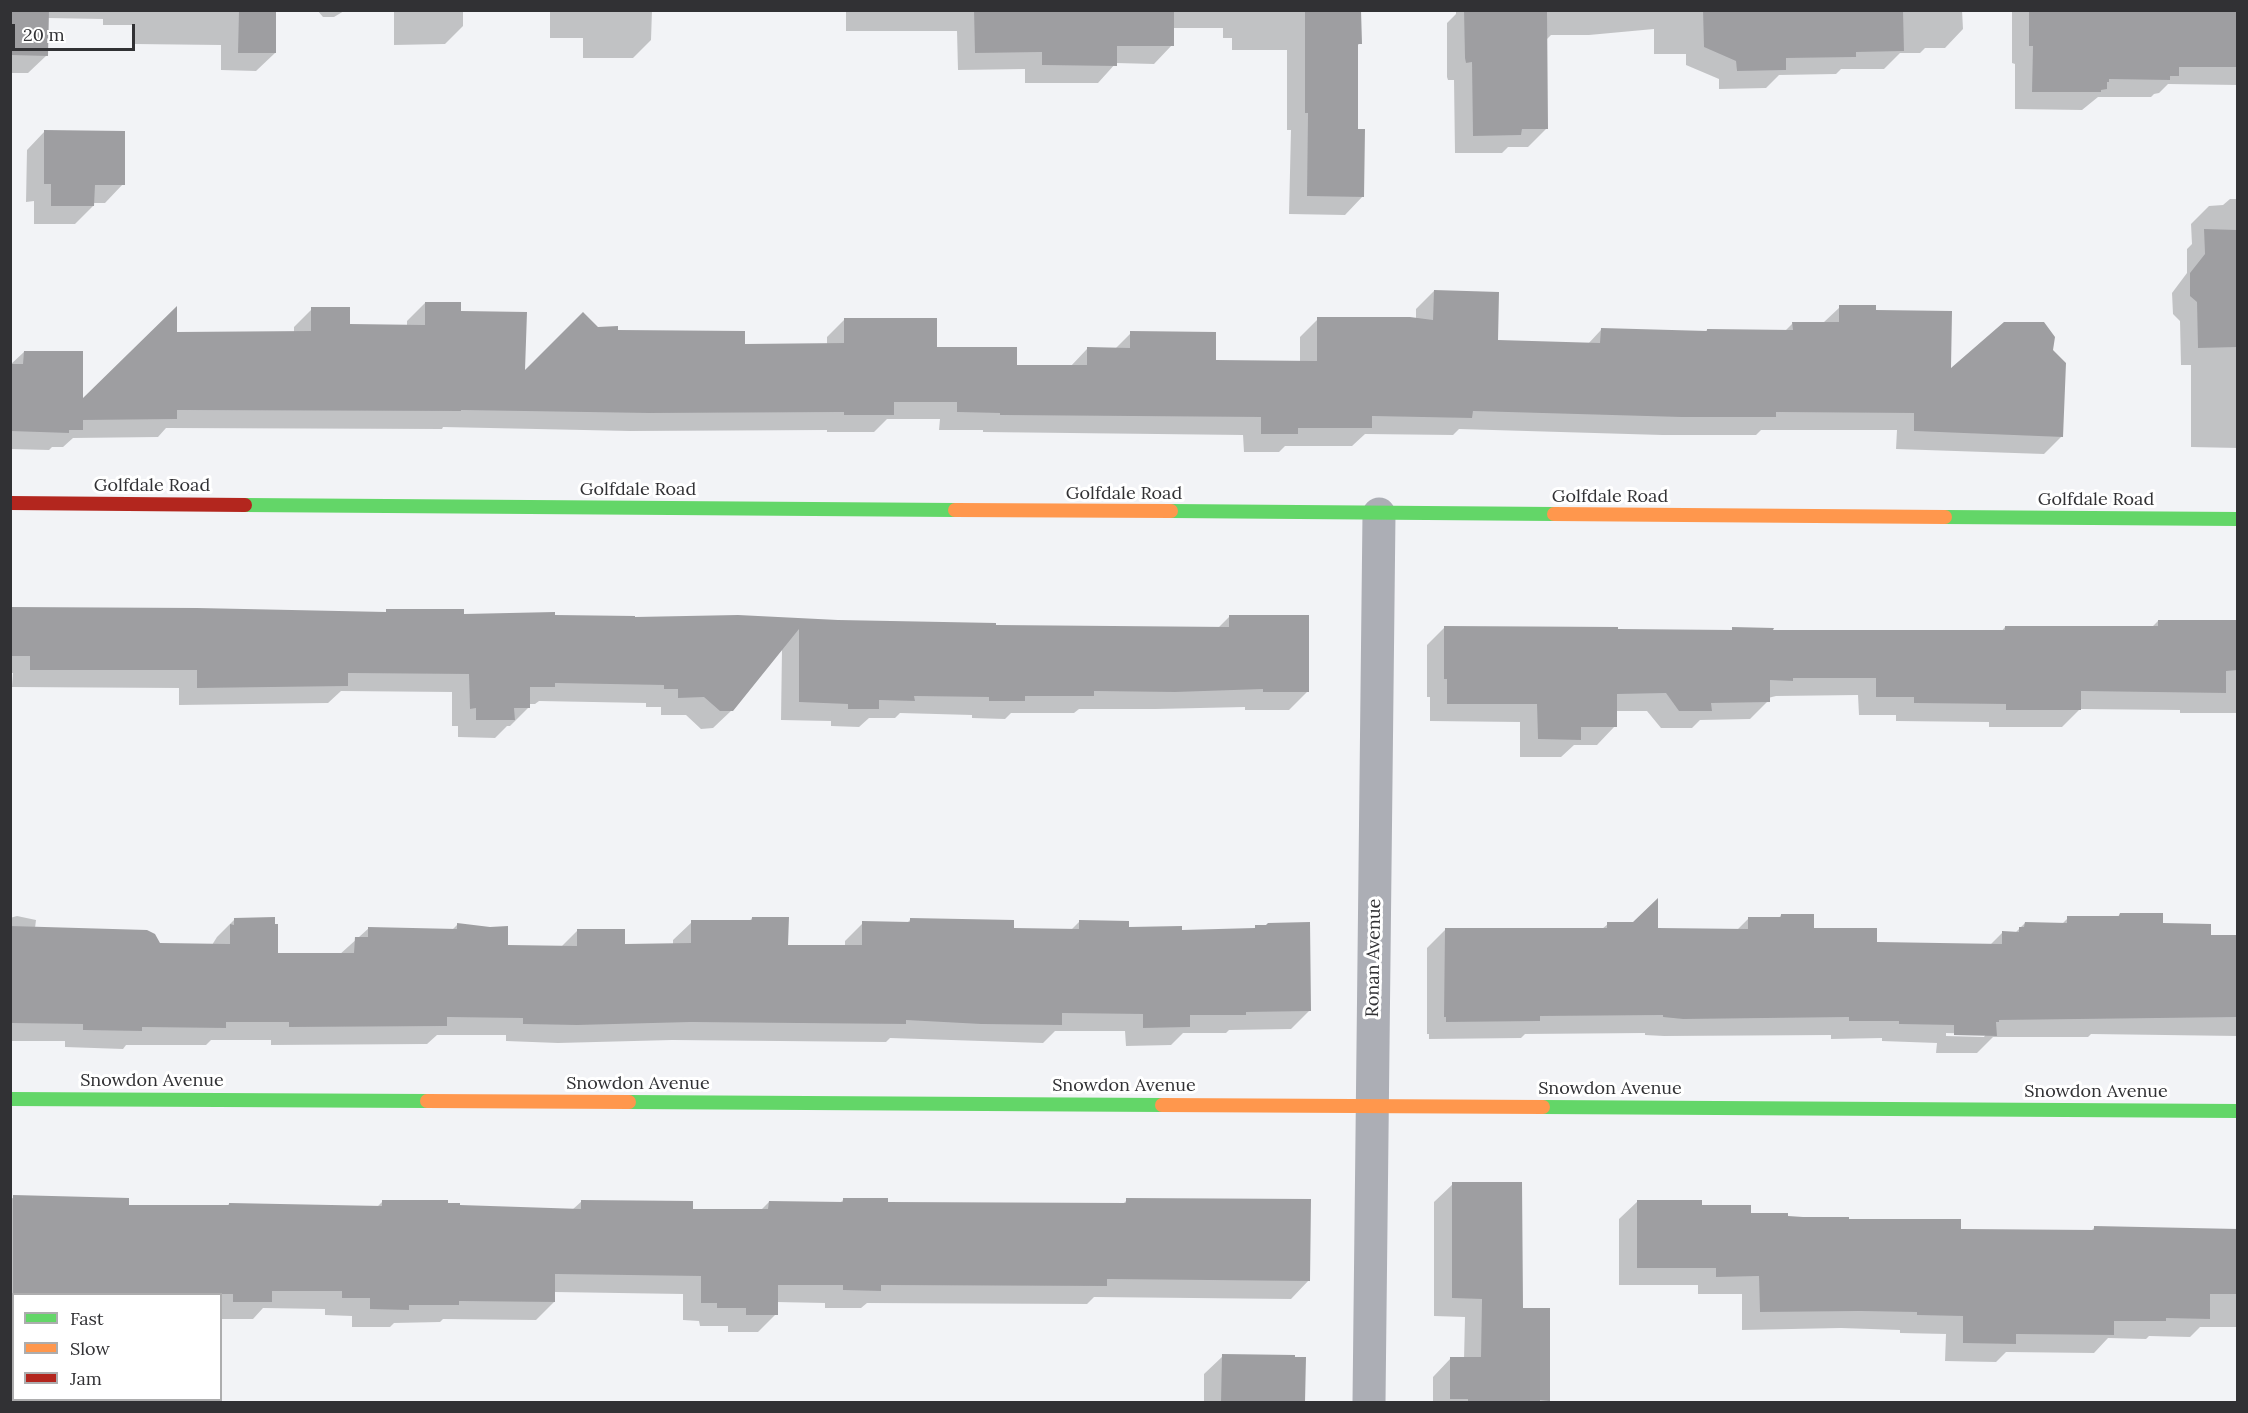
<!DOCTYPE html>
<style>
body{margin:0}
#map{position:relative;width:2248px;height:1413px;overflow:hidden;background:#f2f3f6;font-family:Lora,serif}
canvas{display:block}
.frame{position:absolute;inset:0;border:12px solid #313134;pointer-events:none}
.legend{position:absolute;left:12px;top:1293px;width:210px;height:108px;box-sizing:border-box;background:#fff;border:2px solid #adadae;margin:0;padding:8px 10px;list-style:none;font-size:18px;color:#313134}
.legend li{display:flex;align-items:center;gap:12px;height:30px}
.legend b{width:30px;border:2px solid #adadae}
.scale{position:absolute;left:12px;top:24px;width:123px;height:27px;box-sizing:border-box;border:3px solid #313134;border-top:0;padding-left:8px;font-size:18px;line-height:21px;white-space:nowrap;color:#313134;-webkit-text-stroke:4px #fff;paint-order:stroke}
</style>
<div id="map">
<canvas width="2248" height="1413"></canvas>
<div class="frame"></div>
<ul class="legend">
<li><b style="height:8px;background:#63d668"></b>Fast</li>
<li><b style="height:8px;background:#ff974d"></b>Slow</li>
<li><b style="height:8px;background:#b3261e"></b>Jam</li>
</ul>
<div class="scale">20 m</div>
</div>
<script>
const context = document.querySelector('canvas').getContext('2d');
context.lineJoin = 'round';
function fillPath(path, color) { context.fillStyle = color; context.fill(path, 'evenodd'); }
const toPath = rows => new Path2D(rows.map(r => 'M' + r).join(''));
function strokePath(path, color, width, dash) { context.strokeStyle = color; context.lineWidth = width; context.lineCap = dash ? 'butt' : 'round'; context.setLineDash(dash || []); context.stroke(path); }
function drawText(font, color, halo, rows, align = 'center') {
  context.font = font + ' Lora,serif'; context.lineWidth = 6; context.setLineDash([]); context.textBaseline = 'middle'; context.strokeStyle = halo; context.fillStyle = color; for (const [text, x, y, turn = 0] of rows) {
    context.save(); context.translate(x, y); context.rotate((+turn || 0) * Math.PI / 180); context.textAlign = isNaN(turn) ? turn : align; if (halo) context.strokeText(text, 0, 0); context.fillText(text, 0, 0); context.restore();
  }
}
fillPath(toPath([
 [10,10,275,10,275,53,256,71,221,70,221,45,134,44,134,25,103,25,103,19,48,18,47,55,28,73,10,73],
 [317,10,463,10,463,26,445,44,394,45,394,11,344,11,334,17,323,17],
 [550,10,652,10,651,40,633,58,583,58,583,38,550,38],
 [846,10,1360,10,1360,43,1356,47,1357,130,1363,196,1345,215,1289,214,1291,130,1287,130,1287,50,1232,50,1232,38,1223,38,1223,28,1172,28,1172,45,1154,64,1116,63,1098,83,1025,83,1025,69,958,70,957,31,846,31],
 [1456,10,1962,10,1963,29,1945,48,1925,48,1920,53,1900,53,1884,69,1841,69,1836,74,1779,75,1766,88,1719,89,1719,79,1686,65,1686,54,1654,54,1654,29,1589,35,1551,35,1546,40,1547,128,1528,147,1508,147,1502,153,1455,153,1454,80,1448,80,1447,77,1447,23,1456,14],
 [2012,10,2238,10,2238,85,2168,84,2159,93,2154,94,2151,97,2098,97,2082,110,2015,109,2015,64,2012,63],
 [45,131,123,184,105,203,93,203,93,206,75,224,34,224,34,201,26,202,27,150],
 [2230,199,2238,199,2238,448,2191,447,2191,365,2181,365,2180,321,2173,314,2172,293,2187,273,2187,249,2192,244,2191,224,2209,206,2223,205],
 [1434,291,1496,342,1587,345,1601,330,1705,332,1707,330,1785,331,1793,323,1823,323,1840,307,1875,311,1950,372,2052,351,2062,436,2044,454,1896,449,1897,430,1761,430,1756,435,1662,435,1459,429,1453,435,1365,434,1352,446,1285,446,1279,452,1244,452,1243,435,983,432,983,430,939,430,940,419,887,419,874,432,827,432,827,430,630,431,443,427,442,429,166,428,158,437,73,438,63,447,52,447,49,450,10,449,10,365,24,352,81,402,175,333,294,333,294,327,312,309,349,325,407,326,407,321,425,303,460,313,523,374,597,328,743,346,827,344,827,337,845,319,936,349,1016,366,1070,367,1087,349,1115,349,1131,333,1214,362,1300,363,1300,337,1318,319,1416,319,1416,309],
 [10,609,384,614,387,611,462,615,994,627,1218,628,1230,616,1307,692,1289,710,1245,710,1245,707,1156,709,1079,709,1074,713,1011,713,1005,719,972,718,972,715,900,713,895,718,869,718,859,727,831,726,831,721,781,720,782,649,732,710,713,728,701,729,686,715,661,715,661,707,646,707,646,703,539,701,535,704,528,704,528,708,510,726,507,726,495,738,458,737,458,726,452,726,452,692,341,691,328,703,179,705,179,688,12,687,13,673,10,673],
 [2158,621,2238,622,2238,713,2180,713,2180,710,2080,709,2062,727,1989,727,1989,722,1896,721,1896,715,1859,715,1858,695,1776,696,1768,698,1768,701,1750,719,1700,720,1692,728,1661,728,1647,711,1615,711,1615,726,1597,745,1574,745,1561,757,1520,757,1520,722,1430,721,1430,697,1427,697,1427,645,1445,627,1616,631,1731,631,1733,629,1772,632,2001,632,2005,627,2152,627],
 [2120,914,2209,936,2238,937,2238,1036,2091,1034,2088,1037,1993,1037,1977,1053,1936,1053,1937,1043,1882,1041,1882,1038,1831,1039,1831,1035,1664,1036,1645,1035,1645,1033,1525,1034,1521,1038,1429,1039,1429,1034,1427,1034,1427,948,1445,930,1602,929,1608,924,1656,930,1737,930,1749,918,1779,918,1781,915,1813,930,1876,944,1990,945,2002,933,2015,933,2025,923,2062,924,2068,918,2117,918],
 [1946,1033,1986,1034,1984,1037,1946,1036],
 [17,916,36,920,35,928,159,944,212,945,217,937,235,919,276,954,339,955,369,928,452,930,457,925,507,947,561,947,578,930,623,945,673,945,673,940,692,922,749,922,752,918,787,946,845,947,845,941,863,923,906,924,911,919,1013,929,1071,930,1079,922,1127,928,1181,931,1253,930,1256,927,1309,1011,1291,1029,1229,1030,1226,1033,1183,1033,1171,1045,1126,1046,1125,1031,1055,1031,1043,1043,890,1038,886,1042,672,1040,558,1043,506,1041,506,1035,437,1035,427,1044,271,1045,271,1040,211,1040,206,1045,126,1045,123,1049,65,1047,65,1041,10,1041,10,918],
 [1453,1184,1521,1309,1549,1309,1549,1402,1433,1402,1433,1377,1451,1358,1464,1359,1465,1317,1434,1316,1434,1202],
 [14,1197,128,1206,227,1206,229,1204,377,1207,383,1201,458,1207,572,1210,582,1201,692,1211,761,1210,769,1202,839,1204,843,1200,886,1204,1122,1205,1127,1200,1309,1280,1291,1299,1094,1297,1087,1304,867,1303,861,1308,825,1308,825,1303,776,1302,776,1314,758,1332,728,1332,728,1326,700,1326,699,1321,683,1320,683,1294,554,1292,554,1302,536,1320,443,1319,440,1322,394,1323,390,1327,352,1327,352,1316,325,1315,325,1309,263,1308,253,1319,220,1319,220,1294,14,1294,14,1345,10,1345,10,1200],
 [1638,1201,1700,1207,1750,1215,1848,1221,1959,1231,2091,1231,2094,1228,2238,1231,2238,1327,2200,1327,2190,1337,2149,1336,2146,1339,2108,1338,2094,1353,2006,1352,1996,1362,1945,1361,1946,1334,1900,1333,1900,1330,1841,1328,1742,1330,1742,1294,1698,1294,1698,1285,1619,1285,1619,1219],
 [1223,1356,1304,1359,1304,1402,1204,1402,1204,1374]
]), '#0003');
fillPath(toPath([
 [10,10,49,10,48,56,10,55],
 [239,10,276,10,276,53,238,53],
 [974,10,1174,10,1174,46,1117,46,1117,66,1042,65,1042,52,975,53],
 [1305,10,1361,10,1362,44,1358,44,1358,129,1365,129,1364,197,1307,196,1308,113,1305,113],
 [1464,10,1547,10,1548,129,1522,129,1521,135,1473,136,1472,62,1466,63,1465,58],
 [1703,10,1903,10,1904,51,1856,52,1856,57,1786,58,1786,70,1737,71,1736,61,1704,47],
 [2029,10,2238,10,2238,67,2179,67,2179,76,2170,76,2170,80,2109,79,2109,82,2107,82,2107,89,2101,90,2101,92,2032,92,2033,46,2029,46],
 [44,130,125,131,125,185,95,185,94,206,51,206,51,184,44,184],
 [2204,229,2238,230,2238,347,2198,348,2197,302,2190,296,2190,273,2205,254],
 [1434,290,1499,292,1498,340,1600,343,1601,328,1707,331,1707,329,1793,330,1792,322,1839,322,1839,305,1876,305,1876,310,1952,311,1951,368,2004,322,2044,322,2055,337,2053,350,2066,363,2063,437,1914,431,1914,413,1776,412,1776,417,1681,417,1473,411,1472,418,1372,416,1372,428,1298,428,1298,434,1261,434,1261,417,1000,415,1000,413,957,412,957,402,894,402,894,415,844,415,844,412,649,413,461,410,461,411,177,410,177,419,83,420,83,430,69,430,69,433,10,431,10,364,23,364,24,351,83,351,83,398,177,306,177,332,311,331,311,307,350,307,350,324,425,325,425,302,461,302,461,311,527,312,525,370,583,312,598,327,618,326,618,330,745,331,745,344,844,343,844,318,937,318,937,347,1017,347,1017,365,1087,365,1087,347,1130,348,1130,331,1216,332,1216,360,1317,361,1317,317,1410,317,1433,320],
 [10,607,197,608,386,612,386,609,464,609,464,614,555,612,555,615,635,616,635,617,738,615,838,620,996,623,996,625,1229,627,1229,615,1309,615,1309,692,1263,692,1263,689,1175,692,1094,691,1094,696,1025,696,1025,701,989,701,989,697,914,696,915,701,879,700,879,709,848,709,848,704,799,702,799,629,733,711,720,711,704,697,678,698,678,689,664,689,664,685,555,683,555,687,530,687,530,708,514,708,515,720,476,720,476,708,470,709,469,674,348,673,348,686,197,688,197,670,30,670,30,656,10,656],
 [2158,620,2238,620,2238,670,2226,671,2226,693,2081,691,2081,710,2006,710,2006,704,1914,703,1914,697,1876,697,1876,678,1793,678,1793,681,1770,680,1770,702,1711,703,1712,711,1679,711,1666,693,1617,694,1617,727,1581,727,1581,740,1538,739,1537,704,1447,704,1447,679,1444,679,1444,626,1618,627,1618,629,1732,630,1732,627,1774,628,1773,630,2005,630,2005,626,2158,626],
 [1658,898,1658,928,1748,929,1748,917,1781,917,1781,914,1814,914,1814,928,1877,928,1877,942,2002,944,2002,931,2019,932,2019,927,2024,927,2025,922,2067,923,2067,916,2119,916,2120,913,2163,913,2163,923,2211,924,2211,935,2238,935,2238,1017,1999,1020,1999,1022,1996,1022,1997,1036,1954,1035,1954,1025,1899,1024,1899,1021,1849,1021,1849,1017,1683,1019,1663,1017,1663,1015,1540,1016,1540,1021,1446,1022,1446,1017,1444,1017,1445,928,1607,928,1607,922,1633,922],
 [275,917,275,924,278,924,278,953,354,953,355,937,368,937,368,927,457,929,457,923,490,927,508,926,508,945,577,946,577,929,625,929,625,944,691,943,691,920,752,920,752,917,789,917,788,945,862,945,862,921,910,922,910,918,1014,920,1014,928,1079,929,1079,920,1129,921,1129,927,1182,926,1182,930,1255,928,1255,925,1266,925,1268,923,1310,922,1311,1011,1246,1012,1246,1015,1190,1015,1190,1027,1143,1028,1143,1014,1062,1013,1062,1025,981,1024,906,1020,906,1024,691,1022,577,1025,523,1024,523,1018,447,1017,447,1026,289,1027,289,1022,226,1022,226,1028,142,1027,142,1031,83,1030,83,1024,10,1023,10,926,147,930,155,934,160,943,230,944,230,924,234,925,234,918],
 [1452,1182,1522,1182,1523,1308,1550,1308,1550,1401,1540,1400,1540,1402,1468,1402,1468,1399,1450,1399,1450,1357,1481,1357,1482,1299,1452,1298],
 [13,1195,129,1198,129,1205,229,1205,229,1203,382,1206,382,1200,448,1200,448,1203,460,1203,460,1205,581,1209,581,1200,693,1201,693,1209,768,1209,769,1201,843,1202,843,1198,888,1198,888,1202,1126,1203,1126,1198,1311,1199,1310,1281,1107,1279,1107,1286,881,1285,881,1291,843,1290,843,1285,778,1285,778,1315,746,1315,746,1308,717,1308,717,1303,701,1303,701,1276,555,1274,555,1302,459,1301,459,1305,409,1305,409,1310,370,1309,370,1298,342,1298,342,1291,272,1291,272,1302,233,1302,233,1294,13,1294],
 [1637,1200,1702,1200,1702,1205,1751,1205,1751,1213,1788,1213,1788,1216,1803,1217,1849,1217,1849,1219,1961,1219,1961,1229,2094,1230,2094,1226,2238,1229,2238,1294,2210,1294,2210,1319,2166,1318,2166,1321,2114,1321,2114,1335,2016,1334,2016,1344,1963,1343,1963,1316,1917,1315,1917,1312,1860,1311,1760,1312,1759,1276,1716,1277,1716,1268,1637,1268],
 [1222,1354,1295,1355,1295,1357,1306,1357,1305,1402,1221,1402]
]), '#9e9ea1');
strokePath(toPath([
 [1369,1402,1379,514]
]), '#acaeb5', 33);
strokePath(toPath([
 [245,505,955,510],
 [1171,511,1554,514],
 [1945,517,2238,519],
 [10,1099,427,1101],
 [629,1102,1162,1105],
 [1543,1107,2238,1111]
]), '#63d668', 14);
strokePath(toPath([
 [955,510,1171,511],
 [1554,514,1945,517],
 [427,1101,629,1102],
 [1162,1105,1543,1107]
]), '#ff974d', 14);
strokePath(toPath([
 [10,503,245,505]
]), '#b3261e', 14);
drawText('18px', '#313134', '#fff', [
 ["Golfdale Road",152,486],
 ["Golfdale Road",638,490],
 ["Golfdale Road",1124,494],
 ["Golfdale Road",1610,497],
 ["Golfdale Road",2096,500],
 ["Ronan Avenue",1374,958,-89],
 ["Snowdon Avenue",152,1081],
 ["Snowdon Avenue",638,1084],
 ["Snowdon Avenue",1124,1086],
 ["Snowdon Avenue",1610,1089],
 ["Snowdon Avenue",2096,1092]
]);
</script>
